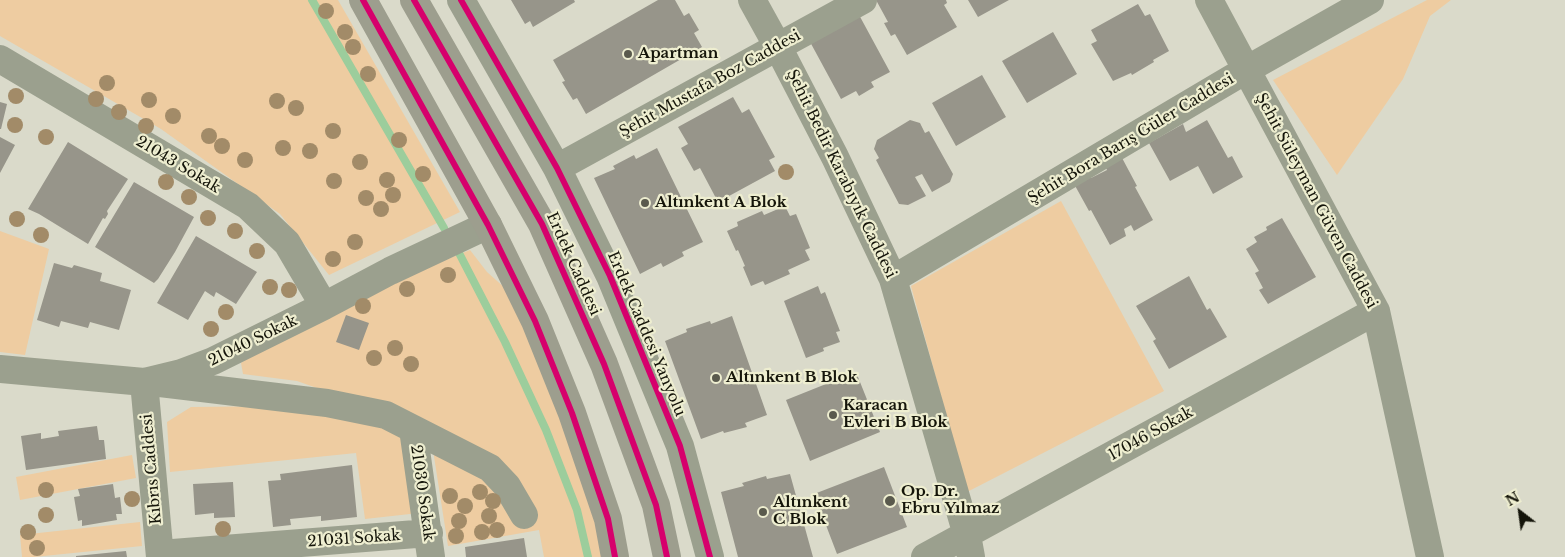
<!DOCTYPE html>
<meta charset="utf-8">
<style>
body{margin:0}
#map{position:relative;width:1565px;height:557px;overflow:hidden;background:#dadaca;font-family:"Libre Baskerville",serif}
canvas{display:block}
.north{position:absolute;left:1495px;top:487px;width:50px;height:50px;-webkit-text-stroke:4px #eeeed0;paint-order:stroke;rotate:330deg;font-size:14px;font-weight:700;line-height:20px;text-align:center;color:#15150a}
.north::after{content:'';display:block;margin:auto;width:18px;height:22px;background:#15150a;clip-path:polygon(50% 0,100% 100%,50% 72%,0 100%)}
</style>
<div id="map">
<canvas width="1565" height="557"></canvas>
<div class="north">N</div>
</div>
<script>
const context = document.querySelector('canvas').getContext('2d');
context.lineJoin = 'round';
function fillPath(path, color) { context.fillStyle = color; context.fill(path, 'evenodd'); }
const toPath = rows => new Path2D(rows.map(r => 'M' + r).join(''));
function strokePath(path, color, width, dash) { context.strokeStyle = color; context.lineWidth = width; context.lineCap = dash ? 'butt' : 'round'; context.setLineDash(dash || []); context.stroke(path); }
function drawText(font, color, halo, rows, align = 'center') {
  context.font = font + ' "Libre Baskerville",serif'; context.lineWidth = 4.5; context.setLineDash([]); context.textBaseline = 'middle'; context.strokeStyle = halo; context.fillStyle = color; for (const [text, x, y, turn = 0] of rows) {
    context.save(); context.translate(x, y); context.rotate((+turn || 0) * Math.PI / 180); context.textAlign = isNaN(turn) ? turn : align; if (halo) context.strokeText(text, 0, 0); context.fillText(text, 0, 0); context.restore();
  }
}
fillPath(toPath([
 [0,0,338,0,460,212,329,275,280,214,161,129,0,36],
 [1427,0,1451,0,1430,16,1403,79,1337,175,1273,80],
 [1061,201,1164,391,967,492,911,286],
 [0,231,49,249,25,355,0,352],
 [470,250,487,272,505,288,515,301,579,465,605,557,544,557,539,530,448,546,433,450,331,393,297,381,243,374,241,363,250,356,358,295],
 [285,406,399,430,419,513,365,519,356,453,170,472,167,422,191,407],
 [132,455,136,478,20,500,16,477],
 [140,522,142,546,34,557,22,557,20,535]
]), '#eecca1');
strokePath(toPath([
 [312,0,444,228],
 [459,253,505,342,546,430,577,510,588,557]
]), '#9ccd9c', 8);
fillPath(toPath([
 [511,0,574,0,575,2,533,27,530,21,525,24],
 [658,0,675,0,684,16,689,13,699,30,694,33,702,47,586,114,577,98,573,100,562,82,565,81,553,60],
 [876,0,946,0,947,3,944,5,957,27,907,55,895,34,891,36,884,23,888,22],
 [968,0,1009,0,978,17],
 [1138,4,1145,16,1150,14,1169,51,1153,60,1154,62,1132,75,1131,73,1113,81,1091,44,1097,41,1091,30],
 [858,13,890,72,871,82,874,87,859,96,856,91,841,99,809,40],
 [1053,32,1077,74,1027,103,1002,61],
 [982,75,1006,117,956,146,932,103],
 [733,97,742,113,749,109,775,157,769,160,775,171,718,202,700,168,694,171,681,148,688,144,678,127],
 [0,102,7,104,1,129,0,129],
 [910,120,920,123,925,133,929,131,953,174,950,182,932,192,922,174,915,177,926,196,908,205,899,204,876,160,879,158,874,149,877,140],
 [1207,120,1228,158,1232,156,1243,177,1213,194,1198,166,1170,181,1149,143,1183,124,1186,132],
 [0,137,15,145,0,173],
 [68,142,128,179,107,211,108,214,105,219,103,218,88,244,39,214,28,209],
 [657,148,703,242,682,252,684,256,663,267,661,263,640,274,594,178,615,169,613,166,634,155,636,159],
 [1121,156,1137,186,1135,187,1153,220,1134,231,1131,225,1124,229,1126,236,1110,245,1091,210,1089,211,1073,182,1088,173,1091,178,1107,170,1104,164],
 [134,182,194,217,175,252,158,279,154,283,95,247],
 [785,206,790,216,796,214,810,248,805,250,810,260,788,270,790,274,765,285,763,281,751,286,743,267,745,266,738,250,736,251,727,231,738,226,737,222,762,211,764,215],
 [1282,218,1316,277,1268,304,1259,290,1263,288,1255,273,1259,271,1246,249,1257,242,1254,237,1267,230,1266,227],
 [196,236,257,272,236,304,216,292,214,297,205,291,188,320,157,303],
 [54,263,72,268,74,265,102,273,100,281,131,290,119,330,90,322,88,328,61,321,59,327,37,320],
 [1189,276,1207,310,1210,308,1227,337,1169,369,1153,341,1156,339,1136,306],
 [818,286,821,294,825,292,840,331,836,332,840,342,823,348,824,351,806,358,784,301],
 [346,315,369,323,359,350,336,342],
 [732,316,767,415,745,423,747,427,724,433,723,431,701,439,665,341,687,332,686,329,710,321,711,324],
 [856,372,880,432,810,461,786,400],
 [97,426,99,440,104,440,106,459,26,470,21,436,41,433,41,439,59,436,58,431],
 [352,465,357,517,321,521,321,516,290,519,291,525,273,527,268,481,281,480,280,474],
 [884,467,907,527,837,554,814,494],
 [790,474,813,557,738,557,721,492,744,486,742,483,766,476,767,479],
 [233,482,235,517,214,518,214,513,195,515,193,484],
 [113,484,115,498,120,497,122,514,116,514,117,520,82,526,82,520,78,521,74,497,80,496,78,489],
 [524,538,527,557,466,557,465,547],
 [126,551,127,557,76,557,76,556]
]), '#97958a');
strokePath(toPath([
 [461,0,557,168,610,276,680,446,710,557],
 [752,0,778,47,835,157,893,279,967,535,971,557],
 [1209,0,1376,311,1430,557],
 [0,59,248,206,287,243,324,306],
 [557,168,863,0],
 [893,279,1246,70,1370,0],
 [0,369,144,382,181,373,213,361,324,306,390,271,488,225],
 [144,382,160,557],
 [160,383,327,403,386,415,490,468,507,486,524,515],
 [413,429,431,557],
 [160,554,429,533],
 [925,557,1376,311]
]), '#9ba08e', 28);
strokePath(toPath([
 [363,0,488,225,535,321,572,413,608,519,615,557],
 [414,0,542,224,604,364,656,505,667,557]
]), '#9d9e8e', 28);
strokePath(toPath([
 [363,0,488,225,535,321,572,413,608,519,615,557],
 [414,0,542,224,604,364,656,505,667,557],
 [461,0,557,168,610,276,680,446,710,557]
]), '#d6006c', 6);
context.fillStyle = '#a28b68';
for (const [x, y] of [
 [326,11],
 [345,32],
 [353,47],
 [368,74],
 [107,83],
 [16,96],
 [96,99],
 [149,100],
 [277,101],
 [296,108],
 [119,112],
 [173,116],
 [15,125],
 [146,126],
 [333,131],
 [209,136],
 [46,137],
 [399,140],
 [222,146],
 [283,148],
 [310,151],
 [245,160],
 [360,162],
 [786,172],
 [423,174],
 [387,180],
 [334,181],
 [166,182],
 [393,195],
 [189,197],
 [366,198],
 [381,209],
 [208,218],
 [17,219],
 [235,231],
 [41,235],
 [355,242],
 [257,251],
 [333,259],
 [448,275],
 [270,287],
 [407,289],
 [289,290],
 [363,306],
 [226,312],
 [211,329],
 [395,348],
 [374,358],
 [411,364],
 [46,490],
 [480,492],
 [450,496],
 [132,499],
 [493,501],
 [465,506],
 [46,515],
 [489,516],
 [459,521],
 [223,529],
 [497,530],
 [28,532],
 [482,532],
 [456,536],
 [37,548]
]) { context.beginPath(); context.arc(x, y, 8, 0, 2 * Math.PI); context.fill(); }
for (const [x, y, r, color] of [
 [628,54,5,"#5a5a4d"],
 [645,203,5,"#5a5a4d"],
 [716,378,5,"#5a5a4d"],
 [833,415,5,"#5a5a4d"],
 [890,501,6,"#5a5a4d"],
 [763,512,5,"#5a5a4d"]
]) { const dot = new Path2D(); dot.arc(x, y, r, 0, 2 * Math.PI); context.fillStyle = color; context.fill(dot); strokePath(dot, '#eeeed0', 2); }
drawText('bold 15px', '#15150a', '#eeeed0', [
 ["Apartman",638,54],
 ["Altınkent A Blok",655,203],
 ["Altınkent B Blok",726,378],
 ["Karacan",843,406],
 ["Evleri B Blok",843,423],
 ["Op. Dr.",901,492],
 ["Ebru Yılmaz",901,509],
 ["Altınkent",773,503],
 ["C Blok",773,520]
], 'left');
drawText('15px', '#15150a', '#eeeed0', [
 ["Şehit Mustafa Boz Caddesi",710,84,-29],
 ["Şehit Bora Barış Güler Caddesi",1131,139,-31],
 ["21043 Sokak",178,165,31],
 ["Şehit Bedir Karabıyık Caddesi",841,174,64],
 ["Şehit Süleyman Güven Caddesi",1316,201,62],
 ["Erdek Caddesi",573,264,66],
 ["Erdek Caddesi Yanyolu",646,334,67],
 ["21040 Sokak",253,341,-26],
 ["17046 Sokak",1151,434,-29],
 ["Kıbrıs Caddesi",152,469,-95],
 ["21030 Sokak",422,493,82],
 ["21031 Sokak",354,539,-4]
]);
</script>
